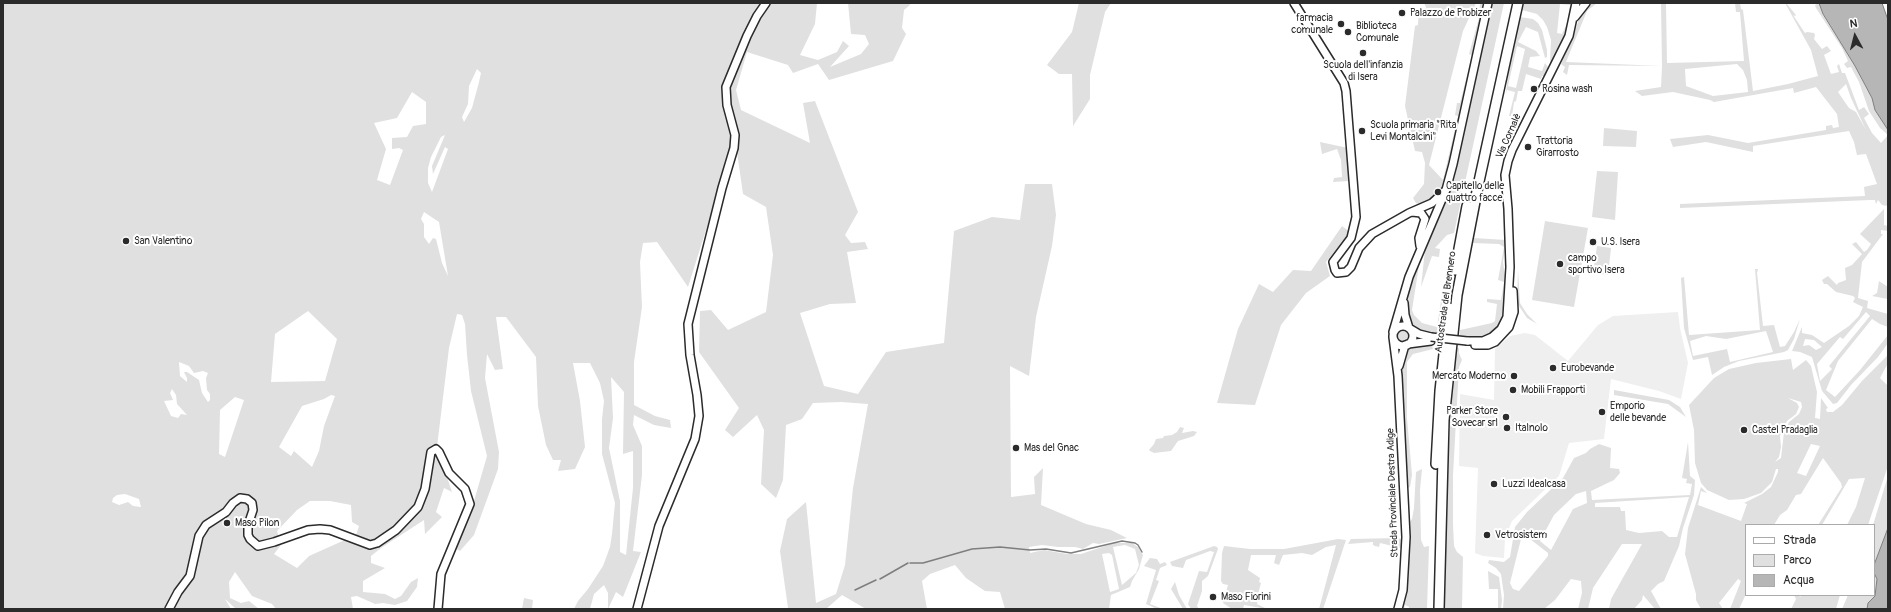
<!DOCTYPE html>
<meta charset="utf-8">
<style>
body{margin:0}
#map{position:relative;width:1891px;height:612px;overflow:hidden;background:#fff;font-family:Pangolin,sans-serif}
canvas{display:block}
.frame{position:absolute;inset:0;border:4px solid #2b2b2b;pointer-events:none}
.legend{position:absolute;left:1745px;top:524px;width:130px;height:72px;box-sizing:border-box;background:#fff;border:1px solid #aaa;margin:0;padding:5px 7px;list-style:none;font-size:12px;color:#2b2b2b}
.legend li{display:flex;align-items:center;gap:8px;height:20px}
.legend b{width:20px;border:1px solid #aaa}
.north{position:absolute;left:1835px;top:16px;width:40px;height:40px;-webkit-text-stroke:3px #fff;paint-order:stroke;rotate:353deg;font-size:11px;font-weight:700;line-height:16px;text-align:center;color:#2b2b2b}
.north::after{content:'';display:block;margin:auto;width:14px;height:18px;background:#2b2b2b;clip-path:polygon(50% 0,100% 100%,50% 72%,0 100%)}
</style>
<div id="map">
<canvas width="1891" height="612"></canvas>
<div class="frame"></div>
<ul class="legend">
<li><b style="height:5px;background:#fff"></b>Strada</li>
<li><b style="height:11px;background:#e0e0e0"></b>Parco</li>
<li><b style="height:11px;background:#b6b6b6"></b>Acqua</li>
</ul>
<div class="north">N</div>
</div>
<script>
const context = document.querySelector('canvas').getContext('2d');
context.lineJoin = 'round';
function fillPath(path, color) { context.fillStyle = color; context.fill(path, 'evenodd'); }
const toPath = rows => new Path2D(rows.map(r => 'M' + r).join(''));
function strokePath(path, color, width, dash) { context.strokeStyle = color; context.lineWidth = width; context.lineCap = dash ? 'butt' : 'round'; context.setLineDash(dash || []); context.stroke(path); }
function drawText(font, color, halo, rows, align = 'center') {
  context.font = font + ' Pangolin,sans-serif'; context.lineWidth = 4; context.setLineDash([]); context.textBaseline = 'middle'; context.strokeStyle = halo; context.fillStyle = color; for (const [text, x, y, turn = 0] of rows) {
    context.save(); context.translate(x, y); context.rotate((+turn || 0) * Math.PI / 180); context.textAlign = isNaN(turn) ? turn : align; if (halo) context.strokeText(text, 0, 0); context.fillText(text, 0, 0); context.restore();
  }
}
fillPath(toPath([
 [1678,312,1680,328,1688,363,1681,399,1659,391,1611,379,1604,439,1569,443,1559,476,1512,521,1505,538,1504,558,1483,556,1475,553,1478,468,1459,466,1460,394,1494,400,1495,349,1510,336,1525,333,1535,335,1568,361,1598,325,1613,316]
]), '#efefef');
fillPath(toPath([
 [3,3,817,3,815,24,800,55,818,60,837,52,843,41,849,46,830,67,861,54,869,44,865,35,851,34,848,3,909,3,910,5,904,10,902,28,906,34,893,61,829,80,818,64,793,73,788,65,747,52,736,90,741,110,810,143,803,103,815,101,858,212,845,235,851,243,865,242,868,249,847,252,856,303,830,304,800,313,824,386,858,394,886,352,944,343,954,231,992,217,1020,220,1025,184,1052,184,1056,215,1052,246,1036,317,1029,376,1010,366,1011,497,1035,494,1034,477,1043,468,1041,505,1086,524,1111,530,1127,538,1099,544,1093,543,1083,549,1075,547,1058,547,1042,545,1029,547,1030,553,1044,550,1067,554,1081,554,1114,543,1132,543,1138,547,1143,555,1139,569,1132,581,1130,587,1111,595,1109,609,1005,609,1000,592,985,591,979,587,966,578,955,565,930,574,922,581,927,609,866,609,842,595,826,609,788,608,780,551,787,519,806,502,816,603,836,594,845,565,853,488,868,404,841,402,813,403,802,419,786,425,783,480,776,498,761,484,764,430,757,415,733,437,725,430,739,408,699,352,700,311,711,310,728,330,766,312,773,255,766,207,743,194,735,138,688,287,657,242,643,243,640,262,642,307,634,362,634,405,655,416,670,420,671,428,654,425,634,415,633,425,642,446,642,475,633,551,641,552,623,597,616,592,608,609,608,593,604,585,594,594,590,609,574,609,578,601,588,589,603,566,610,547,612,534,615,503,602,454,602,419,604,401,600,383,590,363,573,363,580,401,585,447,575,469,558,471,561,460,553,460,546,445,538,406,536,357,506,317,496,317,503,369,495,370,487,354,485,378,499,452,498,469,474,535,460,551,455,548,474,501,487,456,471,391,467,355,465,324,462,315,457,314,449,348,437,447,452,492,444,488,436,512,442,517,425,534,424,520,381,548,371,556,371,563,385,568,363,581,363,592,385,594,395,599,401,596,411,582,418,578,417,587,407,601,395,605,383,603,375,604,357,596,351,597,353,609,276,609,272,604,252,596,235,572,229,582,230,598,241,603,249,601,259,609,236,609,225,599,231,609,3,609],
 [477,69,481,73,479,82,472,108,464,122,462,117,468,104,469,86],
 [412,92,426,102,426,124,413,126,407,137,392,138,392,149,399,148,403,150,390,185,377,180,386,149,374,123,397,118],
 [445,135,432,166,433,174,445,147,448,149,432,192,428,183,428,168,431,157,441,137],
 [424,212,439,222,448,276,442,263,436,239,433,238,429,244,424,237,424,224,421,219],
 [308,311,337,339,325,381,271,382,275,334],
 [179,362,189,366,194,373,203,371,208,373,206,378,207,390,210,394,210,400,208,402,202,393,199,380,187,372,184,372,187,378,187,382,180,376],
 [611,377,624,392,623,454,633,451,633,488,626,555,620,552,620,501,609,448,613,418],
 [172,389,176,395,177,404,187,415,181,414,178,418,171,416,164,401,173,400,170,393],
 [331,395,335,396,324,426,319,451,312,467,294,451,291,456,279,447,302,406,324,399],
 [235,397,244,400,225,457,219,454,220,410],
 [125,494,139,499,141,507,133,506,128,502,119,505,112,502,113,498,117,495],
 [310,501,330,501,351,505,352,522,359,526,356,535,309,556,297,568,274,554,281,545,277,531,297,510],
 [1125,545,1135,549,1139,565,1136,573,1122,585,1113,547],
 [1109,553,1112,555,1119,589,1110,592,1102,554],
 [1079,3,1111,3,1105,12,1090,75,1090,99,1073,126,1072,74,1059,74,1047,65,1072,32],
 [1424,3,1476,3,1463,31,1429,165,1443,180,1458,116,1455,115,1457,103,1460,103,1472,55,1469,54,1479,18,1480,3,1483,3,1476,50,1454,149,1442,190,1435,198,1422,205,1416,203,1413,198,1424,184,1425,163,1422,152,1415,151,1405,106,1415,26,1418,25,1419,9,1425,12,1426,7],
 [1493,3,1504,3,1454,233,1447,235,1435,248,1440,249,1439,257,1432,256,1421,287,1425,250,1445,205,1451,185],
 [1524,3,1573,3,1571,17,1564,41,1552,64,1550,62,1551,40,1547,27,1543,20,1537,14,1522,10],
 [1560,4,1570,5,1567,23,1562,34,1557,33],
 [1590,3,1597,3,1587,11,1566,62,1662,66,1661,3,1666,3,1667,63,1744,61,1740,12,1736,12,1735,3,1740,3,1741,9,1743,10,1753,91,1788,84,1818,76,1811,50,1785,3,1786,3,1796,15,1795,16,1793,15,1805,33,1807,32,1814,33,1815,35,1814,39,1822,49,1827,46,1831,51,1824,55,1831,74,1839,72,1837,66,1839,64,1842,73,1845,73,1859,110,1864,107,1869,114,1864,118,1872,133,1881,143,1888,135,1880,128,1869,111,1859,82,1851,67,1847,68,1844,64,1848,61,1842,48,1816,8,1815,5,1819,3,1823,15,1855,66,1872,98,1875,110,1888,130,1888,206,1882,205,1878,200,1876,204,1875,200,1870,200,1680,208,1680,204,1865,196,1864,187,1877,184,1866,154,1857,155,1854,142,1849,131,1753,146,1753,152,1706,142,1673,147,1670,139,1708,135,1748,143,1826,130,1826,126,1832,125,1833,128,1839,127,1837,114,1816,87,1794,93,1793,88,1714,102,1710,100,1673,92,1642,96,1635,91,1661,87,1662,66,1569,65,1567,75,1563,72,1565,67,1561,64,1573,37,1579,19],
 [1737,64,1743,70,1747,80,1748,92,1713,96,1686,86,1685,69],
 [1846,84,1851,98,1866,130,1856,112,1849,108,1838,92],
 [1520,17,1533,19,1538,23,1542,30,1547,50,1547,57,1545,58,1538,32,1526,27,1518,42,1536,51,1540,56,1530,57,1528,67,1542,71,1545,63,1550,70,1546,76,1542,76,1541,79,1544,82,1539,91,1535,92,1542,81,1541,79,1526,74,1522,91,1518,91,1516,101,1514,102,1512,116,1509,116,1515,92,1507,90,1506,94,1508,72],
 [1517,46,1525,49,1516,88,1508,86],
 [1511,122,1521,124,1514,139,1508,136],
 [1604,128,1637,131,1636,147,1603,146],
 [1320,142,1348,148,1349,181,1333,182,1334,178,1342,177,1341,160,1337,149,1322,154],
 [1597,171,1618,172,1615,220,1592,217],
 [1884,209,1884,225,1888,226,1888,231,1881,230,1881,234,1883,234,1862,262,1858,298,1868,301,1867,308,1888,314,1888,327,1880,324,1872,319,1838,361,1826,390,1835,397,1860,370,1888,335,1888,343,1878,357,1851,385,1837,403,1833,404,1822,391,1812,357,1800,352,1792,351,1802,327,1802,333,1812,335,1824,343,1849,326,1859,316,1863,307,1853,302,1855,298,1853,296,1836,292,1827,284,1824,284,1822,280,1828,276,1837,285,1838,283,1846,280,1845,268,1852,265,1862,254,1852,244,1856,242,1864,252,1867,250,1871,244,1860,234],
 [1866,312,1870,316,1829,366,1832,369,1820,381,1817,364,1840,337,1843,339],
 [1805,339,1814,340,1822,347,1816,350,1809,345,1803,346],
 [1545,221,1588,228,1574,307,1532,300],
 [1342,226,1350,232,1326,262,1330,276,1306,293,1281,325,1255,405,1217,403,1238,329,1259,284,1273,292,1293,270,1311,271],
 [1474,238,1506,240,1503,262,1506,283,1506,301,1503,320,1497,329,1482,338,1459,338,1460,330,1492,323,1495,321,1497,304,1487,302,1487,299,1501,300,1504,282,1498,280,1504,247,1499,244,1473,243],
 [1597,246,1611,248,1608,275,1593,273],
 [1420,259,1412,310,1414,315,1422,323,1437,327,1442,295,1443,295,1438,336,1417,330,1409,324,1406,307,1407,299],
 [1518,269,1520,303,1527,314,1537,324,1527,318,1517,303],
 [1755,269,1758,269,1757,273,1763,326,1774,325,1780,347,1785,346,1794,332,1800,319,1794,339,1788,350,1784,352,1739,361,1724,367,1712,375,1708,357,1693,360,1684,328,1681,278,1684,277,1689,335,1760,330],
 [1766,331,1773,352,1730,362,1727,349,1693,356,1690,341,1706,336,1726,339],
 [1879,281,1888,287,1888,299,1872,296,1877,293],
 '1396 336a6 6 0 1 1 12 0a6 6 0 1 1-12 0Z',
 [1424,343,1432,345,1433,349,1413,354,1407,362,1407,418,1412,475,1410,487,1407,488,1403,422,1402,362,1409,349],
 [1457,348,1459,348,1459,353,1462,360,1459,367,1453,475,1453,524,1454,546,1457,552,1463,557,1462,609,1444,609,1447,480,1453,376],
 [1888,355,1888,363,1880,378,1888,386,1888,466,1868,525,1847,525,1856,507,1865,478,1849,479,1822,525,1818,525,1842,487,1841,483,1823,458,1801,494,1796,495,1787,510,1780,515,1774,525,1746,525,1746,594,1739,609,1730,609,1741,581,1738,579,1719,603,1723,609,1701,609,1696,600,1696,594,1685,554,1688,528,1701,487,1707,493,1701,491,1698,505,1741,521,1747,504,1744,503,1762,494,1771,487,1778,472,1778,469,1776,469,1772,482,1761,493,1744,499,1729,500,1707,490,1701,483,1695,463,1694,430,1689,405,1714,378,1729,369,1756,363,1791,359,1793,370,1806,360,1811,366,1817,392,1815,418,1820,419,1821,398,1828,408,1826,409,1827,412,1833,412,1842,405,1862,381],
 [1788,398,1801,402,1802,407,1799,414,1789,422,1784,432,1781,458,1775,462,1779,457,1781,447,1780,436,1787,421,1796,414,1799,407,1797,403],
 [1811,444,1820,446,1806,476,1797,473],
 [1614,390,1669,400,1680,407,1686,417,1668,404,1614,395],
 [1180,427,1184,428,1182,433,1193,431,1197,432,1194,436,1178,441,1171,451,1154,453,1150,451,1149,450,1154,444,1156,439,1163,438,1164,436,1172,435,1177,432],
 [1688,442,1690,476,1695,480,1694,495,1683,528,1679,546,1664,581,1658,584,1651,591,1661,609,1655,609,1643,595,1642,600,1634,609,1609,609,1611,599,1642,544,1622,544,1593,588,1588,609,1578,609,1582,593,1581,581,1571,579,1555,600,1544,609,1503,609,1504,595,1501,574,1496,568,1488,563,1489,560,1504,562,1510,557,1515,527,1527,512,1563,478,1574,458,1586,453,1590,449,1599,444,1611,448,1610,468,1619,469,1620,473,1614,480,1591,491,1592,500,1690,495,1692,484,1686,483,1687,479,1682,478],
 [1586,491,1587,503,1573,509,1551,550,1540,541,1554,515,1576,494],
 [1689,497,1677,537,1669,537,1662,531,1639,533,1626,530,1625,511,1621,511,1620,507,1595,507,1595,503],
 [1521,539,1530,539,1548,553,1548,556,1519,591,1513,589,1510,583],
 [1422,469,1420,490,1421,540,1424,547,1429,546,1427,609,1409,609,1409,607,1405,605,1404,609,1402,609,1407,572,1408,524,1412,519,1414,508,1416,472],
 [1888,476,1888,528,1874,565,1873,525],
 [1398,538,1403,540,1401,583,1396,609,1394,609,1398,594,1401,548,1380,543,1379,547,1375,546,1373,545,1373,542,1348,544,1351,539],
 [1338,539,1346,540,1323,609,1319,609,1336,545,1326,547,1312,555,1302,553,1283,555,1279,565,1274,563,1276,555,1251,555,1248,570,1260,578,1259,582,1261,583,1257,598,1258,599,1257,604,1267,609,1244,605,1243,609,1232,609,1223,603,1228,585,1223,584,1221,581,1222,553,1224,546,1250,549,1284,549],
 [1214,546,1217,547,1218,549,1208,576,1202,581,1202,591,1197,606,1199,609,1191,609,1188,604,1199,571,1207,572,1214,552,1210,551,1186,560,1183,568,1172,566,1170,562],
 [1150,558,1157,559,1160,564,1165,562,1167,565,1160,568,1156,580,1159,581,1150,604,1163,609,1157,609,1146,604,1156,570,1144,566],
 [1488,571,1499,577,1502,600,1501,609,1498,609,1498,589,1489,589],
 [1874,573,1877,579,1875,596,1868,603,1867,609,1842,609,1848,595,1874,595],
 [1175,582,1179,595,1187,609,1183,609,1171,589],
 [1794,595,1799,595,1800,597,1802,595,1840,595,1836,609,1791,609,1796,599],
 [524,598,533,600,532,609,522,609]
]), '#e0e0e0');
const water = toPath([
 [1819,3,1882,3,1888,20,1888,130,1875,110,1872,98,1855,66,1823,14,1819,3],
 [1888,528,1888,609,1867,609,1868,603,1875,596,1877,579,1874,573,1874,565,1888,528]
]);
fillPath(water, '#b6b6b6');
strokePath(water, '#7e7e7e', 1);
strokePath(toPath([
 [910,563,923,563,972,549,1000,547,1030,550,1046,549,1071,553,1122,541,1135,543,1138,545,1142,552],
 [880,579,908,563],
 [855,590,876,580]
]), '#7e7e7e', 1.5);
const secondary = toPath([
 [1294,3,1344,83,1346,91,1356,217,1351,238,1333,262,1335,270,1337,273,1346,272,1351,267,1359,248,1372,234,1409,213,1432,203,1446,190],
 [1575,17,1586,3],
 [1412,212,1421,213,1425,219,1419,238,1420,246],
 [1404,303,1405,315,1409,328,1419,334,1431,337],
 '1393 336a10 10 0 1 1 20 0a10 10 0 1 1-20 0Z',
 [1393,332,1409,277,1446,190,1453,164,1488,3],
 [1393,337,1398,376,1406,537,1403,590,1398,609],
 [1467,341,1483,341,1492,337,1501,329,1507,317,1510,267,1508,209,1505,175,1508,161,1512,150,1569,36,1576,3],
 [1408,344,1431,341],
 [1475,345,1488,345,1495,342,1509,327,1514,312,1513,291],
 [1399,366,1405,345],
 [169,609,178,592,190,576,199,536,206,525,226,512,233,503,240,498,247,499,252,503,253,510,248,525,248,535,250,539,258,546,274,542,308,530,320,529,330,530,370,545,377,543,396,530,418,507,425,489,431,452,436,449,439,452,449,473,465,489,470,504,441,574,438,609],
 [637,609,659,526,695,439,699,416,697,395,690,355,688,324,722,188,734,148,735,135,727,105,726,87,747,36,757,16,766,3]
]);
const highway = toPath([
 [1455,270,1467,206],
 [1436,464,1440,391,1449,308],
 [1439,609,1444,420,1457,295,1478,186,1518,3]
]);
strokePath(secondary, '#2b2b2b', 10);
strokePath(highway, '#2b2b2b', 12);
strokePath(secondary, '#fff', 7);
strokePath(highway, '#fff', 9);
const secondaryBridge = toPath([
 [1431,337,1467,341]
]);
strokePath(secondaryBridge, '#2b2b2b', 10, []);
strokePath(secondaryBridge, '#fff', 7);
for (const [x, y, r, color] of [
 [1402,13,4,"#2b2b2b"],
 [1341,24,4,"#2b2b2b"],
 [1348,32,4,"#2b2b2b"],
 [1363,53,4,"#2b2b2b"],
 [1534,89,4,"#2b2b2b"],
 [1362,131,4,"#2b2b2b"],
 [1528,147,4,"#2b2b2b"],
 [1438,192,4,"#2b2b2b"],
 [126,241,4,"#2b2b2b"],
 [1593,242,4,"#2b2b2b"],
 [1560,264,4,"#2b2b2b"],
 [1553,368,4,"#2b2b2b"],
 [1514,376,4,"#2b2b2b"],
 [1513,390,4,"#2b2b2b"],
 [1602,412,4,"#2b2b2b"],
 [1506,417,4,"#2b2b2b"],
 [1507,428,4,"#2b2b2b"],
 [1744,430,4,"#2b2b2b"],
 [1016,448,4,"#2b2b2b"],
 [1494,484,4,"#2b2b2b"],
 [227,523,4,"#2b2b2b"],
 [1487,535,4,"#2b2b2b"],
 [1213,597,4,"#2b2b2b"]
]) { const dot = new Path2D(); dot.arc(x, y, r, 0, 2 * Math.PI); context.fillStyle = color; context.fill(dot); strokePath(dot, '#fff', 1.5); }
drawText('10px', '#2b2b2b', '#fff', [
 ["Palazzo de Probizer",1410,13],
 ["farmacia",1333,18,"right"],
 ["comunale",1333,30,"right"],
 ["Biblioteca",1356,26],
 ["Comunale",1356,38],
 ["Scuola dell'infanzia",1363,65,"center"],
 ["di Isera",1363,77,"center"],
 ["Rosina wash",1542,89],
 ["Scuola primaria \"Rita",1370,125],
 ["Levi Montalcini\"",1370,137],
 ["Trattoria",1536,141],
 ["Girarrosto",1536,153],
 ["Capitello delle",1446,186],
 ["quattro facce",1446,198],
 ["San Valentino",134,241],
 ["U.S. Isera",1601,242],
 ["campo",1568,258],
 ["sportivo Isera",1568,270],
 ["Eurobevande",1561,368],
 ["Mercato Moderno",1506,376,"right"],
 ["Mobili Frapporti",1521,390],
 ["Emporio",1610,406],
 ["delle bevande",1610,418],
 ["Parker Store",1498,411,"right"],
 ["Sovecar srl",1498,423,"right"],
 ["Italnolo",1515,428],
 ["Castel Pradaglia",1752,430],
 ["Mas del Gnac",1024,448],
 ["Luzzi Idealcasa",1502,484],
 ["Maso Pilon",235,523],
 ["Vetrosistem",1495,535],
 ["Maso Fiorini",1221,597]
], 'left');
drawText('10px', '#2b2b2b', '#fff', [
 ["Via Cornalè",1509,136,-66],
 ["Autostrada del Brennero",1446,302,-82],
 ["Strada Provinciale Destra Adige",1393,493,-92]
]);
</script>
